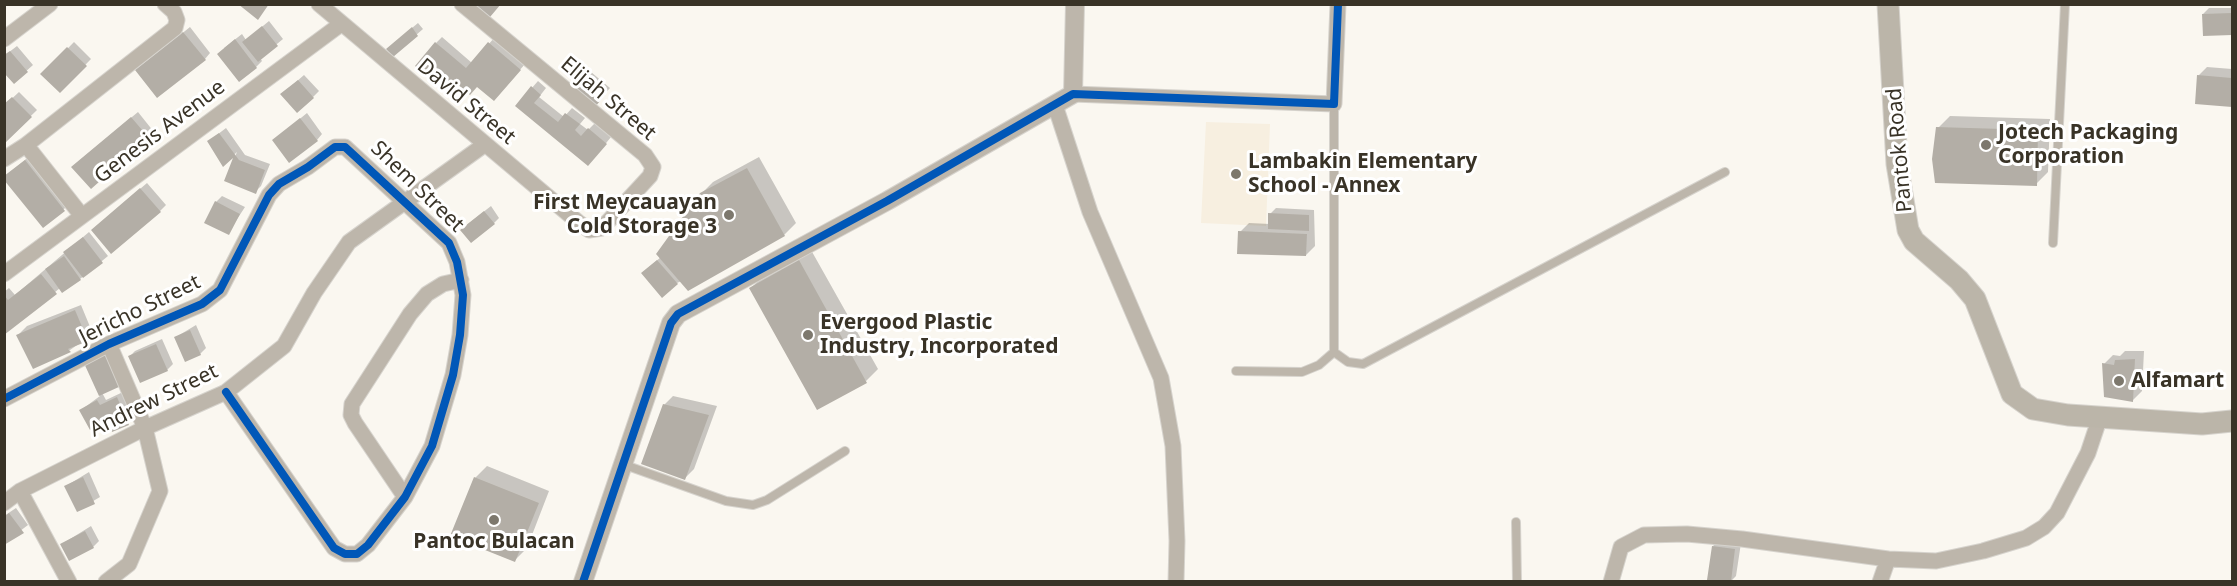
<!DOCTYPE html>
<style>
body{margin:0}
#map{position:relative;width:2237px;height:586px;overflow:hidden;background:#faf7f0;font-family:"Noto Sans",sans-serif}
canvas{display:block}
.frame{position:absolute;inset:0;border:6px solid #393327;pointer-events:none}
</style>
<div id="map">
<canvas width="2237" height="586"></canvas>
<div class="frame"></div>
</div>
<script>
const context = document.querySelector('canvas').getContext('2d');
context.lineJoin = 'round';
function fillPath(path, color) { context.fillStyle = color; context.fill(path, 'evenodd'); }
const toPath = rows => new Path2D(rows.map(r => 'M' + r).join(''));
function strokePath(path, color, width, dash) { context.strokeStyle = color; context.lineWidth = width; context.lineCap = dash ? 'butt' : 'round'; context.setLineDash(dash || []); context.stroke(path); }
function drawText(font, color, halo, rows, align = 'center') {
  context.font = font + ' "Noto Sans",sans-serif'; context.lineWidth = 6; context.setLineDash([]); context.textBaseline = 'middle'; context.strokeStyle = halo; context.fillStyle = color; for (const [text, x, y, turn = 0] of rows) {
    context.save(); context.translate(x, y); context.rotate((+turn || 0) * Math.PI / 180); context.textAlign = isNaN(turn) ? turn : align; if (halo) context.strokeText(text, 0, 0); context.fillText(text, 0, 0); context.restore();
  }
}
fillPath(toPath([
 [1206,122,1270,124,1266,226,1201,223]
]), '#f7efe0');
fillPath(toPath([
 [2209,8,2232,8,2231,33,2203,14],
 [269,21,283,39,260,58,262,61,256,67,239,80,224,48,242,34,246,40],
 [418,23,423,29,393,55,394,43],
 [190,27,210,53,205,59,143,65],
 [442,37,472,63,495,37,526,63,494,99,436,43],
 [74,42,91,59,60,91,43,74],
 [17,46,33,65,14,82,4,56],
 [2207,67,2232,69,2232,106,2196,103,2198,76],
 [591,72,610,88,600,99,585,77],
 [304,75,319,91,313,97,288,89],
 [538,81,546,88,539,97,564,117,572,108,585,118,580,124,588,130,595,123,611,137,594,158,517,105],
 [19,92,37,110,4,142,4,106],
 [138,112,154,132,148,137,79,161],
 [307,113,322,134,317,140,274,140],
 [1950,116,2050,119,2048,172,2036,184,1938,128],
 [226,128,245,155,270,164,261,186,255,192,225,180,237,152,224,164,209,141],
 [31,155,70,204,43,226,10,172],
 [759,157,796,223,784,235,677,283,649,267,661,257,701,194,713,182],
 [147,183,166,205,160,211,99,224],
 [222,196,245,207,228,233,216,202],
 [491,206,499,218,494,223,468,224],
 [1276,208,1314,210,1315,246,1306,255,1240,232,1249,223,1270,224,1270,214],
 [89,232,108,256,80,279,60,288,5,333,4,292,9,288,15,295],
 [811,250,878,369,866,381,751,288,763,276],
 [81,305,93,334,70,350,33,367,18,335,27,326],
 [196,325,206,348,200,354,176,337],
 [162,339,173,364,167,370,130,356,135,351],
 [2125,351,2144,351,2142,391,2133,400,2104,364,2113,355,2120,356],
 [85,361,106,400,123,392,134,417,128,423,113,430,109,418,81,410,100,396],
 [673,396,717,406,694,469,685,478,664,405],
 [487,466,549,491,527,548,515,560,475,478],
 [89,472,100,497,78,510,66,486],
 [16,508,28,525,4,543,4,516],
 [91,526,99,541,93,547,62,544],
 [1719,540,1741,543,1736,576,1730,582,1713,546]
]), '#0003');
fillPath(toPath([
 [238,4,269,4,258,20],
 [475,4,501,4,490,17],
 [2231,13,2232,35,2203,36,2202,14],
 [262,26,278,46,258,62,242,42],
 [412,27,418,36,393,57,386,49],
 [183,32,206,60,157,98,135,70],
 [235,39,257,68,239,82,217,54],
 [435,42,466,68,488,42,521,70,494,101,477,87,470,95,455,82,446,93,415,66],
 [67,47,87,66,60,93,40,74],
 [10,51,28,72,14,84,4,73,4,55],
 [2197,75,2232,78,2232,107,2195,104],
 [584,76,605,95,595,107,573,89],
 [298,80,314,98,297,113,280,94],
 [531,86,541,95,534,103,558,122,565,113,580,124,575,130,581,136,588,128,607,144,588,166,515,106],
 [12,97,32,117,4,144,4,104],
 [131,117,149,138,91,189,71,167],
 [300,118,318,141,289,163,272,140],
 [1936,127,2038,130,2037,186,1935,183,1932,159],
 [219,133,239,160,265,170,256,194,224,181,233,158,223,167,207,141],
 [25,160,65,211,43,228,4,180,4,176],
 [747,168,785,236,688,291,656,254,700,193],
 [140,188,161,212,111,254,91,230],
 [215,201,240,214,229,235,204,223],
 [484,211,495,224,471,243,460,230],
 [1268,213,1309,215,1309,231,1268,229],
 [1238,231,1307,234,1306,256,1237,254],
 [83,237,103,263,83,278,63,252],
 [64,256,81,280,62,293,45,269],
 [657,260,678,284,662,298,641,273],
 [799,260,867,383,817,410,749,288],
 [41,274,57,294,4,335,4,295,8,300],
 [75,310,88,341,68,349,71,352,33,369,16,335],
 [190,330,201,355,185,362,174,337],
 [156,344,168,371,140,383,128,356],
 [105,351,121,386,99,396,83,361],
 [2135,359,2133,402,2104,397,2102,363,2114,365,2115,360],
 [117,397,129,425,112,432,108,420,90,430,79,410,97,400,100,405],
 [663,404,709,415,685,480,641,464],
 [83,477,95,504,77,512,64,486],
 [474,477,539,503,515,562,450,536],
 [9,513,24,533,4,545,4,517],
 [85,531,94,548,69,561,60,544],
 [1712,546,1735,549,1731,582,1707,580]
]), '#b3aea6');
const service = toPath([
 [1334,104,1334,352,1348,362,1363,364,1725,172],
 [2053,243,2065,4],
 [1236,371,1302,372,1319,365,1334,352],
 [625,465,726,501,753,505,767,500,845,451],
 [1516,522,1517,582]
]);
const minor = toPath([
 [319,4,578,222,589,230,602,228,650,176,653,167,645,155,462,4],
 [4,39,50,4],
 [1073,94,1334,104,1338,4],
 [1055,105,1090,212,1161,378,1173,446,1177,541,1176,582],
 [26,145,82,216],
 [4,159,26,145,175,28,177,20,174,12,165,4],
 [4,274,341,24],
 [4,399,109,344,202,304,220,290,269,195,279,184,308,167,335,147,345,147,449,243,457,262,463,295,460,335,453,375,432,446,405,497,368,545,357,554,345,554,334,548,226,392],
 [20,491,69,582],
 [405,497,355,423,351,415,352,404,410,314,427,294,443,284,461,280],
 [4,503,20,491,145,428,226,392,284,346,314,293,349,242,484,145],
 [106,582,129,564,160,491,145,428,109,344],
 [1611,582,1621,547,1644,535,1687,534,1742,539,1888,559],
 [1880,582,1888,559,1936,561,1983,551,2026,538,2044,527,2057,513,2088,453,2100,417]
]);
const tertiary = toPath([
 [583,582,671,323,678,314,887,201,1073,94,1075,4]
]);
const secondary = toPath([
 [1888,4,1897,164,1908,230,1914,241,1959,280,1975,299,2012,394,2033,409,2068,415,2202,424,2232,421]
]);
strokePath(service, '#d6d3cd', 10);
strokePath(minor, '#d6d3cd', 17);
strokePath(tertiary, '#d6d3cd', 20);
strokePath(secondary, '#d6d3cd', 23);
strokePath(service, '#bdb6ab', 8);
strokePath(minor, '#bdb6ab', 15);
strokePath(tertiary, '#bdb6ab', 18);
strokePath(secondary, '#bbb5a9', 21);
strokePath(toPath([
 [4,399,109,344,202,304,220,290,269,195,279,184,308,167,335,147,345,147,449,243,457,262,463,295,460,335,453,375,432,446,405,497,368,545,357,554,345,554,334,548,226,392],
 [583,582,671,323,678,314,887,201,1073,94,1334,104,1338,4]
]), '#0057b8', 8);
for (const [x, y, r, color] of [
 [1986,145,6,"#7d786d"],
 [1236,174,6,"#7d786d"],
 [729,215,6,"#7d786d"],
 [808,335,6,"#7d786d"],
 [2119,381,6,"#7d786d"],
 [494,520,6,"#7d786d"]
]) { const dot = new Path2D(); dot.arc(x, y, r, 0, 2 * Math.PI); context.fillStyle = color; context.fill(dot); strokePath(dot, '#fff', 2); }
drawText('21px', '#393327', '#fff', [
 ["Elijah Street",608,99,40],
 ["David Street",466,102,40],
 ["Genesis Avenue",160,132,-37],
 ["Pantok Road",1900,150,-95],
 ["Shem Street",417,187,44],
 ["Jericho Street",140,310,-26],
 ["Andrew Street",154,401,-26]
]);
drawText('bold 21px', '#393327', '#fff', [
 ["Jotech Packaging",1998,133],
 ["Corporation",1998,157],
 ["Lambakin Elementary",1248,162],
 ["School - Annex",1248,186],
 ["First Meycauayan",717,203,"right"],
 ["Cold Storage 3",717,227,"right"],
 ["Evergood Plastic",820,323],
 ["Industry, Incorporated",820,347],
 ["Alfamart",2131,381],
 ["Pantoc Bulacan",494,542,"center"]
], 'left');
</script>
